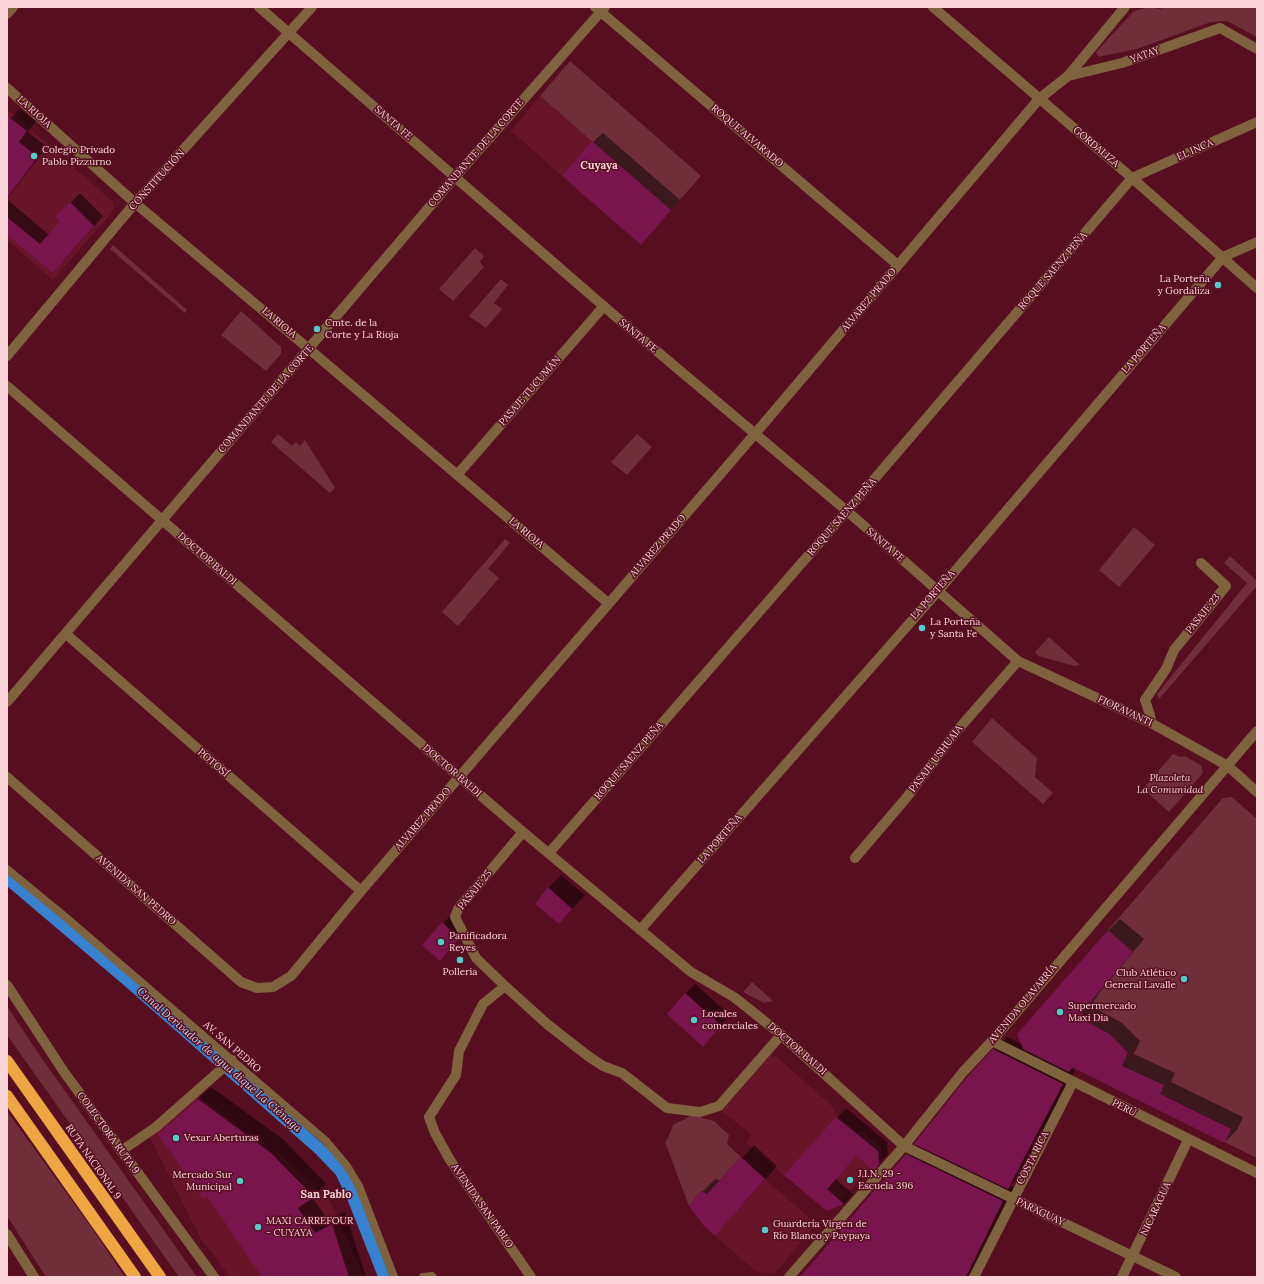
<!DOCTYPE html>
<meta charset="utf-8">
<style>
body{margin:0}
#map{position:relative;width:1264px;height:1284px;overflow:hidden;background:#580e21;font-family:Lora,serif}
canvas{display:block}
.frame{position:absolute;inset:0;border:8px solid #f9d3d7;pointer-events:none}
</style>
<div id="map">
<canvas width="1264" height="1284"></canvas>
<div class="frame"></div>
</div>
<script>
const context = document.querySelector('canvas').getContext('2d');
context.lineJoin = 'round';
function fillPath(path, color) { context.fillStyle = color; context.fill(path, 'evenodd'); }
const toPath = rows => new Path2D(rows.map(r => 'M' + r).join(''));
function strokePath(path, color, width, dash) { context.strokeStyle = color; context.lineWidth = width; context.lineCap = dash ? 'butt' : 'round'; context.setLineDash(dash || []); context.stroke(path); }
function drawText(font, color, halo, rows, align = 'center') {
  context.font = font + ' Lora,serif'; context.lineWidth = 3; context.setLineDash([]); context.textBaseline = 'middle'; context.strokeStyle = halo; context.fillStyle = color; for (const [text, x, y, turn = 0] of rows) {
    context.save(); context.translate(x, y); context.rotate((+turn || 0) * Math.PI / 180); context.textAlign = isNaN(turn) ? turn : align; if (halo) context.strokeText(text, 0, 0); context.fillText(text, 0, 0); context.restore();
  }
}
fillPath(toPath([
 [540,96,592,141,562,176,511,131],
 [7,109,113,202,114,210,53,280,7,240],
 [771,1055,776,1056,833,1107,834,1112,857,1132,863,1132,881,1148,881,1156,835,1208,827,1211,761,1156,746,1142,752,1135,722,1111],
 [197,1095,286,1159,331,1203,364,1277,230,1277,201,1239,149,1136],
 [765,1179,816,1224,775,1273,757,1272,715,1236]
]), '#681529');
fillPath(toPath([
 [1150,7,1160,9,1165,7,1257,7,1257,37,1227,21,1211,22,1137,49,1098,57,1096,52,1134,11],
 [570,61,701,176,671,210,540,96],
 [113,245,187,310,185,313,110,249],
 [475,248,484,256,480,262,484,267,453,301,439,289],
 [501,279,508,285,494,303,502,309,486,328,469,316],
 [241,311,281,347,281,354,266,371,221,335],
 [278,434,292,446,296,442,300,446,305,440,335,488,330,493,271,442],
 [637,434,652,447,627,475,611,462],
 [1134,527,1155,545,1119,587,1099,570],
 [505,539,510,543,488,569,499,578,458,626,442,612],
 [1230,556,1257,581,1257,586,1159,699,1157,694,1247,583,1224,563],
 [1049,637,1080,665,1075,666,1038,656,1035,652],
 [992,718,1037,758,1035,777,1053,793,1043,804,972,742],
 [1173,754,1180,757,1185,756,1201,765,1203,773,1169,812,1143,789],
 [1232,797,1257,819,1257,1158,1112,1087,1128,1053,1110,1034,1080,1019,1087,1006,1133,952,1108,930,1223,798],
 [752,982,773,1001,764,1003,743,992],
 [7,1006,38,1053,197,1277,179,1277,7,1035],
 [7,1111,91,1227,125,1277,46,1277,7,1216],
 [692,1115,714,1121,729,1135,727,1144,741,1157,707,1194,701,1191,689,1206,665,1142,668,1138,673,1125]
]), '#6f2e39');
fillPath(toPath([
 [7,870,134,978,324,1145,346,1167,357,1190,390,1277,378,1277,346,1196,336,1175,316,1154,126,987,7,886]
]), '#3782d0');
fillPath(toPath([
 [20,109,36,121,28,132,47,147,7,199,7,122],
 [603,133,680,200,641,243,593,142],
 [80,193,103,216,63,262,7,234,7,199,49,235,61,221,70,203],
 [561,875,585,895,572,909,548,888],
 [449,917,464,932,446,953,424,945],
 [1120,919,1144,939,1099,993,1091,1006,1122,1023,1140,1041,1134,1054,1175,1073,1171,1082,1243,1117,1237,1130,1225,1142,1073,1066,1071,1068,1075,1070,1021,1175,1010,1185,1015,1188,972,1277,802,1277,917,1144,994,1050,1007,1037,1022,1044,1109,930],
 [695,984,730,1015,703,1045,685,994],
 [211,1087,284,1140,326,1184,312,1197,328,1220,345,1212,366,1277,263,1277,207,1195,159,1134],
 [846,1108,887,1142,888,1154,874,1169,858,1155,836,1179,853,1194,844,1204,827,1210,785,1175],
 [754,1145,777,1166,715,1235,702,1192,715,1179,721,1181]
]), '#0007');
fillPath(toPath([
 [7,116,27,131,19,142,38,157,7,198],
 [592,141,671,210,641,245,562,176],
 [70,202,94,226,53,273,7,235,7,217,40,244,60,221,55,217],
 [548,887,572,909,559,924,535,904],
 [442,922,459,939,440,961,422,945],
 [1108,930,1133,952,1087,1006,1080,1018,1110,1034,1128,1053,1122,1066,1164,1085,1160,1094,1231,1129,1225,1143,1072,1067,1069,1072,1023,1049,1017,1034],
 [685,993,721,1025,703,1047,667,1014],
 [993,1049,1063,1084,1008,1189,914,1144,968,1076],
 [198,1099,271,1153,314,1197,298,1208,315,1233,332,1224,349,1277,262,1277,207,1196,203,1199,158,1134],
 [836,1117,878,1151,879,1164,874,1171,857,1156,827,1189,844,1204,827,1211,784,1175],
 [906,1154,1003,1201,966,1277,800,1277],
 [741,1157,765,1179,715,1236,704,1226,689,1206,701,1191,707,1194]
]), '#77154c');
strokePath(toPath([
 [7,869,63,915,326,1141,347,1166,359,1186,394,1277],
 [423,1277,432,1276,433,1277]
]), '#7f633e', 8);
strokePath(toPath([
 [259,7,615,316,847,511,1018,661,1151,723,1228,766,1257,792],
 [595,7,898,265],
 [933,7,1132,178,1257,288],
 [7,14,13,7],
 [1068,76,1122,63,1220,28,1257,49],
 [7,88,135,203,309,349,608,603],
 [7,356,135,203,312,7],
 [7,386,523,832,691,972,734,997,778,1032,904,1146,1176,1277],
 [457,475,604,306],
 [66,634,361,891],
 [7,702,455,177,605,7],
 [1151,723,1150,715,1145,700,1166,669,1174,650,1226,586,1201,563],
 [7,777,241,982,257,988,273,987,291,976,361,891,754,435,1039,99,1068,76,1125,7],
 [523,832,458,909,455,917,476,958,505,986,483,1004,459,1051,456,1075,429,1117,435,1133,450,1160,531,1277],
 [549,853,847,511,1132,178,1257,122],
 [855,858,907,797,955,733,1018,661],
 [640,930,938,591,1223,257,1257,242],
 [505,986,547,1024,588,1056,603,1066,622,1073,667,1108,700,1112,719,1106,781,1035],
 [121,1151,156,1127,232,1060],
 [974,1277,1073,1082],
 [1122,1277,1188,1140]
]), '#7f633e', 10);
strokePath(toPath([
 [7,985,64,1072,214,1277],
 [992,1041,1257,1173],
 [7,1234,34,1277],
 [789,1277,904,1146,963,1072,992,1041,1257,731]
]), '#7f633e', 10);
strokePath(toPath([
 [7,1061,160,1277],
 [7,1096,135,1277]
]), '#eda641', 12);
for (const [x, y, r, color] of [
 [34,156,4,"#53cdc9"],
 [1218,285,4,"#53cdc9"],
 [317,329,4,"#53cdc9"],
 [922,628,4,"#53cdc9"],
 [441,942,4,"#53cdc9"],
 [460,960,4,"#53cdc9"],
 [1184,979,4,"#53cdc9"],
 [1060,1012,4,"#53cdc9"],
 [694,1020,4,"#53cdc9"],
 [176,1138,4,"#53cdc9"],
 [850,1180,4,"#53cdc9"],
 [240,1181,4,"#53cdc9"],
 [258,1227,4,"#53cdc9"],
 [765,1230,4,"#53cdc9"]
]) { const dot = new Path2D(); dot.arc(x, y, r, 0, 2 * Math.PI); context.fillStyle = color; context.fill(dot); strokePath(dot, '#580e21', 1.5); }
drawText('10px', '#f9d3d7', '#580e21', [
 ["YATAY",1145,55,-20],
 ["LA RIOJA",34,112,42],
 ["SANTA FE",393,123,41],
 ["ROQUE ALVARADO",747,136,40],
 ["GORDALIZA",1096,147,40],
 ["EL INCA",1195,150,-24],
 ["COMANDANTE DE LA CORTE",476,153,-49],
 ["CONSTITUCIÓN",157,180,-48],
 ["ROQUE SAENZ PEÑA",1053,271,-49],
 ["ALVAREZ PRADO",869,300,-50],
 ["LA RIOJA",279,323,40],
 ["SANTA FE",638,336,40],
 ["LA PORTEÑA",1144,349,-49],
 ["PASAJE TUCUMÁN",530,391,-49],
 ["COMANDANTE DE LA CORTE",266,399,-49],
 ["ROQUE SAENZ PEÑA",842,517,-49],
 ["LA RIOJA",526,533,40],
 ["SANTA FE",885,545,41],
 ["ALVAREZ PRADO",658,546,-49],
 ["DOCTOR BALDI",207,559,41],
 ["LA PORTEÑA",933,595,-49],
 ["PASAJE 23",1203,614,-51],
 ["FIORAVANTI",1125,711,25],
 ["PASAJE USHUAIA",936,759,-53],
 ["ROQUE SAENZ PEÑA",629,761,-49],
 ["POTOSÍ",213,763,41],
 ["DOCTOR BALDI",452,771,41],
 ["ALVAREZ PRADO",423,819,-49],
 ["LA PORTEÑA",720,839,-49],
 ["AVENIDA SAN PEDRO",136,890,41],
 ["PASAJE 25",475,890,-51],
 ["AVENIDA OLAVARRÍA",1023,1004,-50],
 ["AV. SAN PEDRO",232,1047,41],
 ["DOCTOR BALDI",797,1049,41],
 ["PERÚ",1124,1108,27],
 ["COLECTORA RUTA 9",108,1133,54],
 ["COSTA RICA",1033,1158,-63],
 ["RUTA NACIONAL 9",93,1162,55],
 ["AVENIDA SAN PABLO",482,1206,55],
 ["NICARAGUA",1156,1209,-65],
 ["PARAGUAY",1040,1212,25]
]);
drawText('10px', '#f9d3d7', '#580e21', [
 ["Colegio Privado",42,150],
 ["Pablo Pizzurno",42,162],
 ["La Porteña",1210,279,"right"],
 ["y Gordaliza",1210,291,"right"],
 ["Cmte. de la",325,323],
 ["Corte y La Rioja",325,335],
 ["La Porteña",930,622],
 ["y Santa Fe",930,634],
 ["Panificadora",449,936],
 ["Reyes",449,948],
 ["Polleria",460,972,"center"],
 ["Club Atlético",1176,973,"right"],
 ["General Lavalle",1176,985,"right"],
 ["Supermercado",1068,1006],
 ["Maxi Dia",1068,1018],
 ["Locales",702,1014],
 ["comerciales",702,1026],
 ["Vexar Aberturas",184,1138],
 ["J.I.N. 29 -",858,1174],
 ["Escuela 396",858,1186],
 ["Mercado Sur",232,1175,"right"],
 ["Municipal",232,1187,"right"],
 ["MAXI CARREFOUR",266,1221],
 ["- CUYAYA",266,1233],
 ["Guardería Virgen de",773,1224],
 ["Río Blanco y Paypaya",773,1236]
], 'left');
drawText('italic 10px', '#edcfd2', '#580e21', [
 ["Plazoleta",1170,778],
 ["La Comunidad",1170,790]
]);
drawText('bold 11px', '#f9d3d7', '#580e21', [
 ["Cuyaya",599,166],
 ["San Pablo",326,1195]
]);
drawText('italic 11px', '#c3d5e9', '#580e21', [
 ["Canal Derivador de agua dique La Ciénaga",219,1060,41]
]);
</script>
